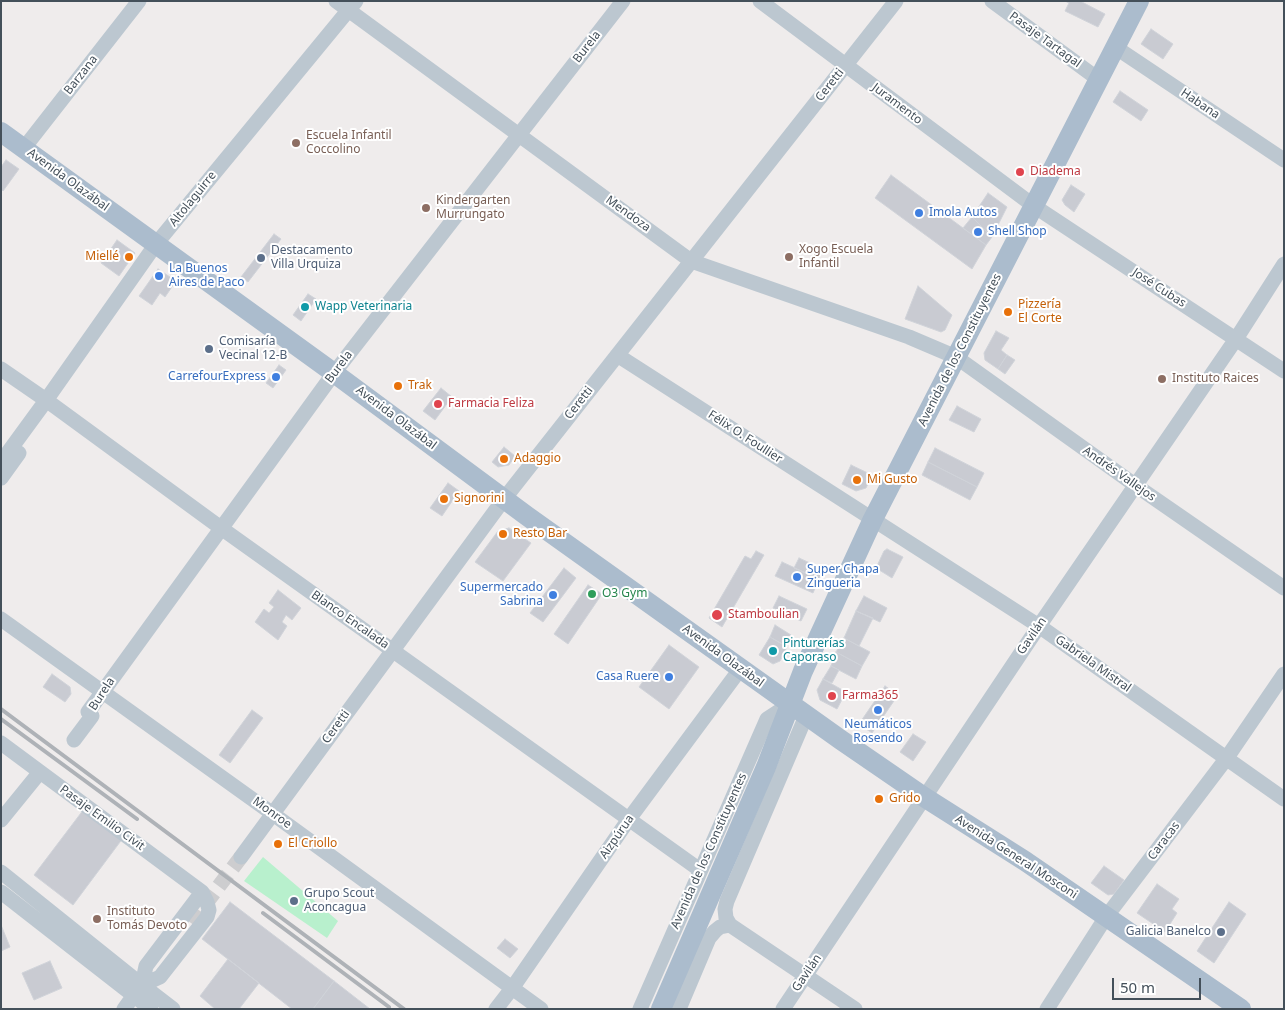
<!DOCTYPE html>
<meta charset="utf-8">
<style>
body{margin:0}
#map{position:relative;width:1285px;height:1010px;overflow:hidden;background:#efecec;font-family:"Noto Sans",sans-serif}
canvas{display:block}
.frame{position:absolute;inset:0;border:2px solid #44505a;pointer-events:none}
.scale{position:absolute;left:1112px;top:978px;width:89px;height:22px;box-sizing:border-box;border:2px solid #44505a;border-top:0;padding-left:6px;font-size:15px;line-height:18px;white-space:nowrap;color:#44505a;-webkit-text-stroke:4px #fff;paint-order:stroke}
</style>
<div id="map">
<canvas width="1285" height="1010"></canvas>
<div class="frame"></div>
<div class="scale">50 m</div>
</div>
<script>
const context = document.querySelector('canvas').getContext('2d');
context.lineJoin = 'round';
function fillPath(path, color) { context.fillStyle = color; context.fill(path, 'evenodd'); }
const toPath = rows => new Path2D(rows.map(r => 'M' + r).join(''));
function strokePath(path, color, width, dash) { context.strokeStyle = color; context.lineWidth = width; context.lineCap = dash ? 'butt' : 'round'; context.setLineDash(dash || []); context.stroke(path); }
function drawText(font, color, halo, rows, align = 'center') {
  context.font = font + ' "Noto Sans",sans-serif'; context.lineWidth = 4; context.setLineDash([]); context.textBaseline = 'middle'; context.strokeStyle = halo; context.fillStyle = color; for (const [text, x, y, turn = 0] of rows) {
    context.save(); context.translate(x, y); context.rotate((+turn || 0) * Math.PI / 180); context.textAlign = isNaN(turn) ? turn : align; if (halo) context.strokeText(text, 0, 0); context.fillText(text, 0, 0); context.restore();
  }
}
fillPath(toPath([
 [263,857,338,921,327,938,244,881]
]), '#b8f0cd');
const building = toPath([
 [1065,1,1080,1,1105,14,1098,27,1065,11,1069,3,1065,1],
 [1151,29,1173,44,1163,59,1141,44,1151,29],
 [1120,91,1148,110,1141,121,1113,102,1120,91],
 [6,160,19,169,3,191,1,189,1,167,6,160],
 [891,175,986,245,972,269,875,198,891,175],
 [1071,185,1085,194,1074,212,1065,205,1062,200,1071,185],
 [988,193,1007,207,992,237,972,217,988,193],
 [972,217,992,237,986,245,963,228,972,217],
 [274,234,281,239,248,282,241,277,274,234],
 [117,240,135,253,119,276,101,263,117,240],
 [158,269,176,281,165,297,160,293,152,305,139,296,158,269],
 [918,286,952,315,945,330,941,332,905,319,918,286],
 [308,294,316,299,301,321,293,315,308,294],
 [996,331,1009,338,1001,350,1007,355,998,369,985,360,984,353,996,331],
 [1007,355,1015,360,1005,374,998,369,1007,355],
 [279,365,286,370,273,388,266,383,279,365],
 [441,388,452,397,435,420,423,411,441,388],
 [957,406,981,419,974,432,949,420,957,406],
 [504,447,515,456,509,465,498,467,492,462,504,447],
 [935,448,984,473,977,487,928,462,935,448],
 [928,462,977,487,970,500,922,475,928,462],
 [851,465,872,475,866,488,856,491,842,484,851,465],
 [448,483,459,491,442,516,430,508,448,483],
 [509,528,531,543,503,581,475,562,498,531,509,528],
 [887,549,903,557,892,578,876,568,884,551,887,549],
 [756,551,764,555,722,627,709,618,745,556,751,559,756,551],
 [799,558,823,569,819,579,794,568,799,558],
 [782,562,819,579,813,593,775,576,782,562],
 [564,568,576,578,543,622,530,613,564,568],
 [588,585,602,594,568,644,554,634,588,585],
 [278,590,301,608,292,620,286,615,282,622,287,626,278,640,255,622,264,609,269,613,274,607,269,603,278,590],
 [779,596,807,609,801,621,773,608,779,596],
 [864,596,887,608,880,622,856,611,864,596],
 [856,611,873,618,859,646,844,638,856,611],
 [775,625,791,635,786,646,770,637,775,625],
 [770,637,787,647,780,661,773,664,759,655,770,637],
 [844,638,870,652,862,666,836,652,844,638],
 [669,645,699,667,669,709,639,687,669,645],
 [836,652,862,666,856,679,831,666,836,652],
 [831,666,839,670,832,683,823,679,831,666],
 [52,674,70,687,71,694,65,702,43,687,52,674],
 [823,679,846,692,837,709,820,700,817,690,823,679],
 [885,686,898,695,872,733,859,724,885,686],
 [252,710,263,718,230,763,219,755,252,710],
 [913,734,926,742,913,761,900,752,913,734],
 [84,809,123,838,73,905,34,875,84,809],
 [1104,866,1124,880,1114,894,1108,895,1091,883,1104,866],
 [1157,884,1179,899,1172,909,1177,913,1165,932,1137,913,1157,884],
 [230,902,334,981,313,1009,292,1009,202,939,230,902],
 [1229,902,1246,914,1214,963,1197,951,1229,902],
 [1,925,10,947,1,951,1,925],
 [505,939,518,949,510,958,497,948,505,939],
 [228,959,259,983,239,1009,215,1009,200,996,228,959],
 [50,961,62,988,34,1000,22,973,50,961],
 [334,981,370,1009,313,1009,334,981]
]);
fillPath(building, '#c9cbd2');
strokePath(building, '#d0d3d9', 1);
strokePath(toPath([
 [191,923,241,857]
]), '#cdcdcf', 15, [15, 8]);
strokePath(toPath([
 [336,1,691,261,909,337,956,357,1135,485,1284,588],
 [760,1,1034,206,1284,371],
 [992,1,1098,79],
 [1115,47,1284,160],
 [24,148,139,1],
 [617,355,1039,626,1284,799],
 [1,369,46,400,221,528,700,870],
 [1,462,42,406,156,244,356,1],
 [1,478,19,453],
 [1,619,273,814,541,1009],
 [806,716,727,901,725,909,726,918,730,925,855,1009],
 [74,740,92,716,88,712,334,373,623,1],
 [1,743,202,892,207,902,209,910,207,917,160,977,142,985],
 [1,820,40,772],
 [241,857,504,499,896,1],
 [1,872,142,985,173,1009],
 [1,892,151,1009],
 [142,985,146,966,202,892],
 [124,1009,139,988],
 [496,1009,513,987,629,819,741,668],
 [640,1009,767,719,790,704],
 [679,1009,709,938,715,931,720,927,730,925],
 [783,1009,1039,626,1236,339,1284,264],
 [1047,1009,1106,917,1226,759,1284,674]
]), '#bcc7d0', 15);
strokePath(toPath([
 [1,132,334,373,527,516,841,740,924,797,1025,861,1241,1009],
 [661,1009,766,767,803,671,873,519,1139,1]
]), '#abbccd', 20);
strokePath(toPath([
 [1,709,404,1009],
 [1,719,137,819],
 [263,913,389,1007]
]), '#aeb2b7', 4);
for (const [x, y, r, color] of [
 [296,143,5,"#8d6e63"],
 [1020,172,5,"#e0444e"],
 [426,208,5,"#8d6e63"],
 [919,213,5,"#3f7fe0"],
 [978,232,5,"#3f7fe0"],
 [129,257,5,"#e8710a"],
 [789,257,5,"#8d6e63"],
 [261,258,5,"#5c6f8a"],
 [159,276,5,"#3f7fe0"],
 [305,307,5,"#0f9aa8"],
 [1008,312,5,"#e8710a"],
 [209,349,5,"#5c6f8a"],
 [276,377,5,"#3f7fe0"],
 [1162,379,5,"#8d6e63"],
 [398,386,5,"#e8710a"],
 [438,404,5,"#e0444e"],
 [504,459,5,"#e8710a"],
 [857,480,5,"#e8710a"],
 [444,499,5,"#e8710a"],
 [503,534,5,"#e8710a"],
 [797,577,5,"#3f7fe0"],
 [592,594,5,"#2e9e5b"],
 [553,595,5,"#3f7fe0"],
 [717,615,6,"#e0444e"],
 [773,651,5,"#0f9aa8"],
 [669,677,5,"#3f7fe0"],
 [832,696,5,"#e0444e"],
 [878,710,5,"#3f7fe0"],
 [879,799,5,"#e8710a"],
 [278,844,5,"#e8710a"],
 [294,901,5,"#5c6f8a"],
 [97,919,5,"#8d6e63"],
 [1221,932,5,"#5c6f8a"]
]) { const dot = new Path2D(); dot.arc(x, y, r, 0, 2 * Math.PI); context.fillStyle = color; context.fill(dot); strokePath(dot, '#fff', 2); }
drawText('12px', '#44505a', '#fff', [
 ["Pasaje Tartagal",1045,40,36],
 ["Burela",587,47,-52],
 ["Barzana",81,75,-52],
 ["Ceretti",830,85,-52],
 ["Juramento",897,104,37],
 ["Habana",1200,104,34],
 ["Avenida Olazábal",68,180,36],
 ["Altolaguirre",193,199,-51],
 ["Mendoza",628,214,36],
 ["José Cubas",1159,288,33],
 ["Avenida de los Constituyentes",960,350,-63],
 ["Burela",339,367,-53],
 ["Ceretti",579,403,-52],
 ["Avenida Olazábal",396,418,37],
 ["Félix O. Foullier",745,437,33],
 ["Andrés Vallejos",1119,474,35],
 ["Blanco Encalada",350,620,35],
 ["Gavilán",1032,636,-56],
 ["Avenida Olazábal",723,656,36],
 ["Gabriela Mistral",1093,664,35],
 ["Burela",102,694,-57],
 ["Ceretti",336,727,-54],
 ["Monroe",272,813,36],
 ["Pasaje Emilio Civit",102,818,36],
 ["Aizpúrua",617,837,-55],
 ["Caracas",1164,841,-53],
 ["Avenida de los Constituyentes",709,851,-66],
 ["Avenida General Mosconi",1016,857,33],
 ["Gavilán",807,973,-56]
]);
drawText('12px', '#785e54', '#fff', [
 ["Escuela Infantil",306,136],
 ["Coccolino",306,150],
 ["Kindergarten",436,201],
 ["Murrungato",436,215],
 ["Xogo Escuela",799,250],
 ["Infantil",799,264],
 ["Instituto Raices",1172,379],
 ["Instituto",107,912],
 ["Tomás Devoto",107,926]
], 'left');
drawText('12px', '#be3a42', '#fff', [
 ["Diadema",1030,172],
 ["Farmacia Feliza",448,404],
 ["Stamboulian",728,615],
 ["Farma365",842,696]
], 'left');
drawText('12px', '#366cbe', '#fff', [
 ["Imola Autos",929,213],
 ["Shell Shop",988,232],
 ["La Buenos",169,269],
 ["Aires de Paco",169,283],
 ["CarrefourExpress",266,377,"right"],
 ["Super Chapa",807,570],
 ["Zingueria",807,584],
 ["Supermercado",543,588,"right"],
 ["Sabrina",543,602,"right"],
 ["Casa Ruere",659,677,"right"],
 ["Neumáticos",878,725,"center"],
 ["Rosendo",878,739,"center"]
], 'left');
drawText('12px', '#4e5e75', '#fff', [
 ["Destacamento",271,251],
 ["Villa Urquiza",271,265],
 ["Comisaría",219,342],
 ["Vecinal 12-B",219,356],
 ["Grupo Scout",304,894],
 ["Aconcagua",304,908],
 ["Galicia Banelco",1211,932,"right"]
], 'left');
drawText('12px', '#c56008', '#fff', [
 ["Miellé",119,257,"right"],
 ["Pizzería",1018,305],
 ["El Corte",1018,319],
 ["Trak",408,386],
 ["Adaggio",514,459],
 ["Mi Gusto",867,480],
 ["Signorini",454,499],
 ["Resto Bar",513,534],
 ["Grido",889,799],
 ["El Criollo",288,844]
], 'left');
drawText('12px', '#0d838f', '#fff', [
 ["Wapp Veterinaria",315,307],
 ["Pinturerías",783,644],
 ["Caporaso",783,658]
], 'left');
drawText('12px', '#27864d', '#fff', [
 ["O3 Gym",602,594]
], 'left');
</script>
